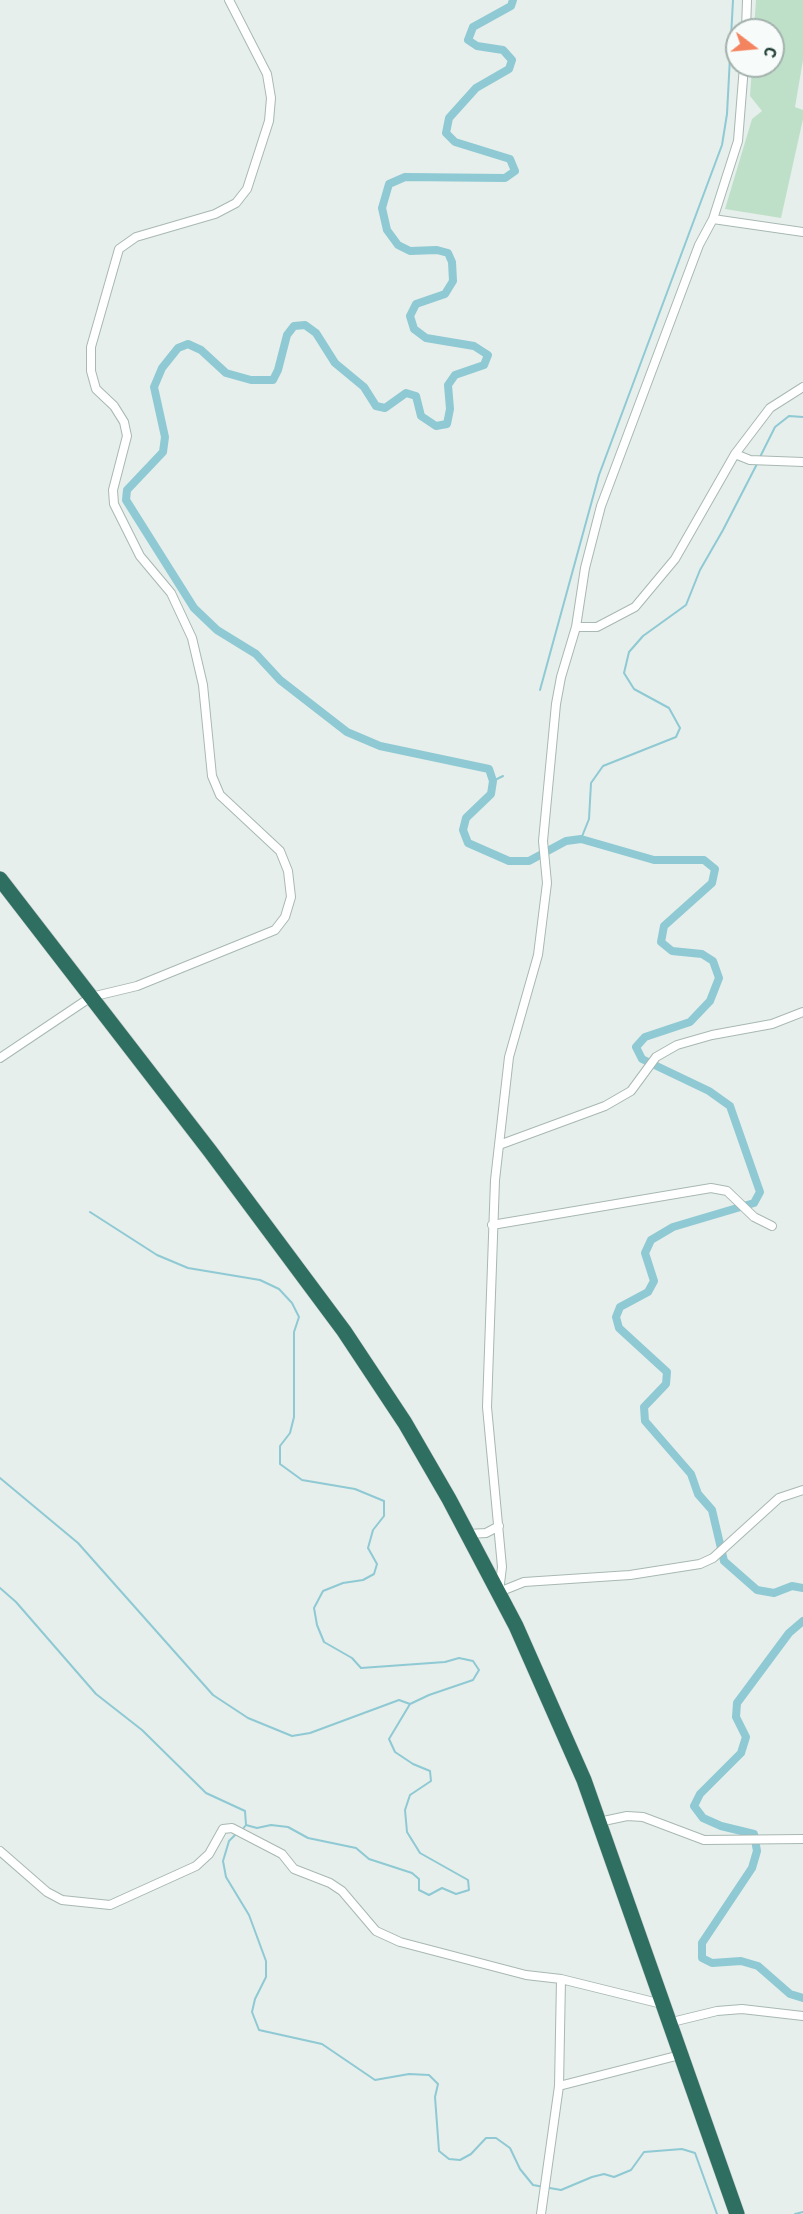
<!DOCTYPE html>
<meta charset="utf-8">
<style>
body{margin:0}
#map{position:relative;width:803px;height:2214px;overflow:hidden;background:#e6efeb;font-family:"IBM Plex Sans",sans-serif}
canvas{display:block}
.north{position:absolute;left:725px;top:18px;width:60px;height:60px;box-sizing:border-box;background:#f7fbf9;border:2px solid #a3b1ad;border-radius:50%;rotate:106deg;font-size:16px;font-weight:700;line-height:24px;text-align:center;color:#24423a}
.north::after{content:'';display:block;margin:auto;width:21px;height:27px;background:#f4845f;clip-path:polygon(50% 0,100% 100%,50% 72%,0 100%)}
</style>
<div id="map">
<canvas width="803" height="2214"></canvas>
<div class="north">С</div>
</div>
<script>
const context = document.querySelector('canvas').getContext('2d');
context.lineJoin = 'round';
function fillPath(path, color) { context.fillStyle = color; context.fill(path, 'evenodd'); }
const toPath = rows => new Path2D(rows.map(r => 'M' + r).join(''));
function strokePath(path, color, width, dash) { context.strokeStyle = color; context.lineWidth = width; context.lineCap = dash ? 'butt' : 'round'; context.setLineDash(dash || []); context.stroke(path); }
fillPath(toPath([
 [756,0,803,0,803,60,795,107,803,110,803,119,781,218,725,209,752,119,762,111,750,96,752,66,773,66,773,30,754,30]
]), '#bfe0c8');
strokePath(toPath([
 [760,457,775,427,789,416,803,417],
 [540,690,599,475,722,145,727,114,733,0],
 [493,781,503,776],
 [581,839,589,819,591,783,603,766,676,737,680,728,669,708,634,689,624,673,629,652,643,636,686,605,700,570,723,530,758,462],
 [90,1212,157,1255,188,1268,260,1280,279,1289,292,1303,299,1317,294,1332,294,1417,290,1433,280,1446,280,1464,302,1480,355,1489,384,1501,384,1516,373,1530,368,1548,377,1564,374,1574,363,1580,343,1583,323,1591,314,1608,317,1625,324,1642,352,1658,361,1668,445,1662,459,1658,473,1661,479,1670,473,1680,429,1695,410,1704,389,1739,395,1752,413,1764,430,1771,431,1781,410,1795,405,1810,407,1832,420,1853,468,1880,469,1890,456,1894,442,1888,429,1895,419,1890,419,1879,412,1873,369,1859,356,1848,308,1838,288,1827,271,1825,257,1828,246,1825,242,1830],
 [0,1478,78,1543,213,1695,248,1718,292,1736,310,1733,399,1700,410,1704],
 [0,1588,16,1602,96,1694,142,1730,206,1793,245,1811,246,1825],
 [237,1833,229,1841,223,1861,226,1877,249,1915,266,1961,266,1977,255,1999,252,2012,259,2030,322,2044,375,2080,409,2074,429,2075,438,2084,435,2097,439,2151,449,2159,460,2160,471,2154,486,2138,496,2138,510,2148,520,2169,533,2185,561,2190,592,2177,604,2174,614,2177,631,2170,644,2152,682,2149,695,2153,717,2214],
 [795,2214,803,2212]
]), '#8ec9d4', 2);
strokePath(toPath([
 [513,0,511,6,473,27,468,40,477,46,503,50,512,60,509,69,476,88,449,118,446,133,455,142,510,159,515,171,505,178,405,177,389,184,382,208,387,230,398,245,410,251,437,250,448,253,452,262,453,281,445,294,416,304,410,316,414,329,426,338,474,346,488,355,484,365,455,375,448,385,450,409,447,424,436,426,421,416,416,396,406,393,385,408,376,406,364,387,335,363,316,333,305,325,294,326,287,335,278,370,273,380,251,380,226,373,201,350,188,344,178,348,162,368,154,387,165,437,163,452,127,490,126,500,194,608,217,630,256,654,280,680,347,732,380,746,489,769,493,781,491,794,466,818,463,830,468,843,509,861,529,861,566,841,581,839,654,860,704,860,715,869,712,883,664,926,661,942,672,951,702,954,713,961,719,978,710,1001,690,1022,645,1037,636,1047,642,1059,709,1091,730,1106,760,1192,754,1203,673,1227,651,1240,645,1253,654,1281,648,1292,620,1307,616,1317,619,1328,667,1372,666,1384,644,1407,645,1421,691,1474,698,1494,712,1510,724,1561,757,1590,774,1593,792,1586,803,1588],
 [803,1621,789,1633,737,1703,736,1717,746,1737,741,1753,700,1794,694,1806,703,1818,721,1826,754,1834,757,1851,752,1868,702,1943,702,1958,712,1963,741,1961,758,1966,790,1994,803,1998]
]), '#8ec9d4', 8);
const street = toPath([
 [746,30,747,0],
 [744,66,738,141,713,219,699,245,601,506,585,568,576,627,561,677,556,704,543,841,547,883,538,955,509,1057,495,1180,487,1407,502,1567,499,1592,524,1582,630,1575,700,1564,713,1558,779,1498,803,1490],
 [713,219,803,232],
 [735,454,750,460,803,462],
 [576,627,597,627,635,607,675,559,735,454,770,408,803,387],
 [0,1058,91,997,137,986,275,930,285,917,291,897,288,871,280,851,220,795,212,776,203,685,192,638,171,593,140,556,114,504,113,490,127,436,124,422,114,406,96,389,91,371,91,347,119,249,136,237,215,214,236,203,247,189,269,121,271,98,267,74,229,0],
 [499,1145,605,1106,631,1091,656,1057,677,1045,712,1035,772,1024,803,1012],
 [492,1225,711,1188,727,1191,754,1217,772,1226],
 [468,1534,486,1533,499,1526],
 [599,1822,627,1816,643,1817,704,1840,803,1839],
 [0,1851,47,1892,62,1900,110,1905,196,1866,209,1854,223,1829,232,1828,282,1854,294,1869,330,1883,342,1891,376,1931,400,1942,526,1975,561,1979,662,2004],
 [668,2023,717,2011,742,2009,803,2016],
 [559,2086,680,2055],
 [541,2214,559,2086,561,1979]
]);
const highway = toPath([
 [0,879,210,1151,344,1331,405,1423,449,1499,516,1626,584,1780,737,2214]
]);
strokePath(street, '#a8b8b2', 10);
strokePath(highway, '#c2cac8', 16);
strokePath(street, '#fff', 8);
strokePath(highway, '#2f6f62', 15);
</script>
